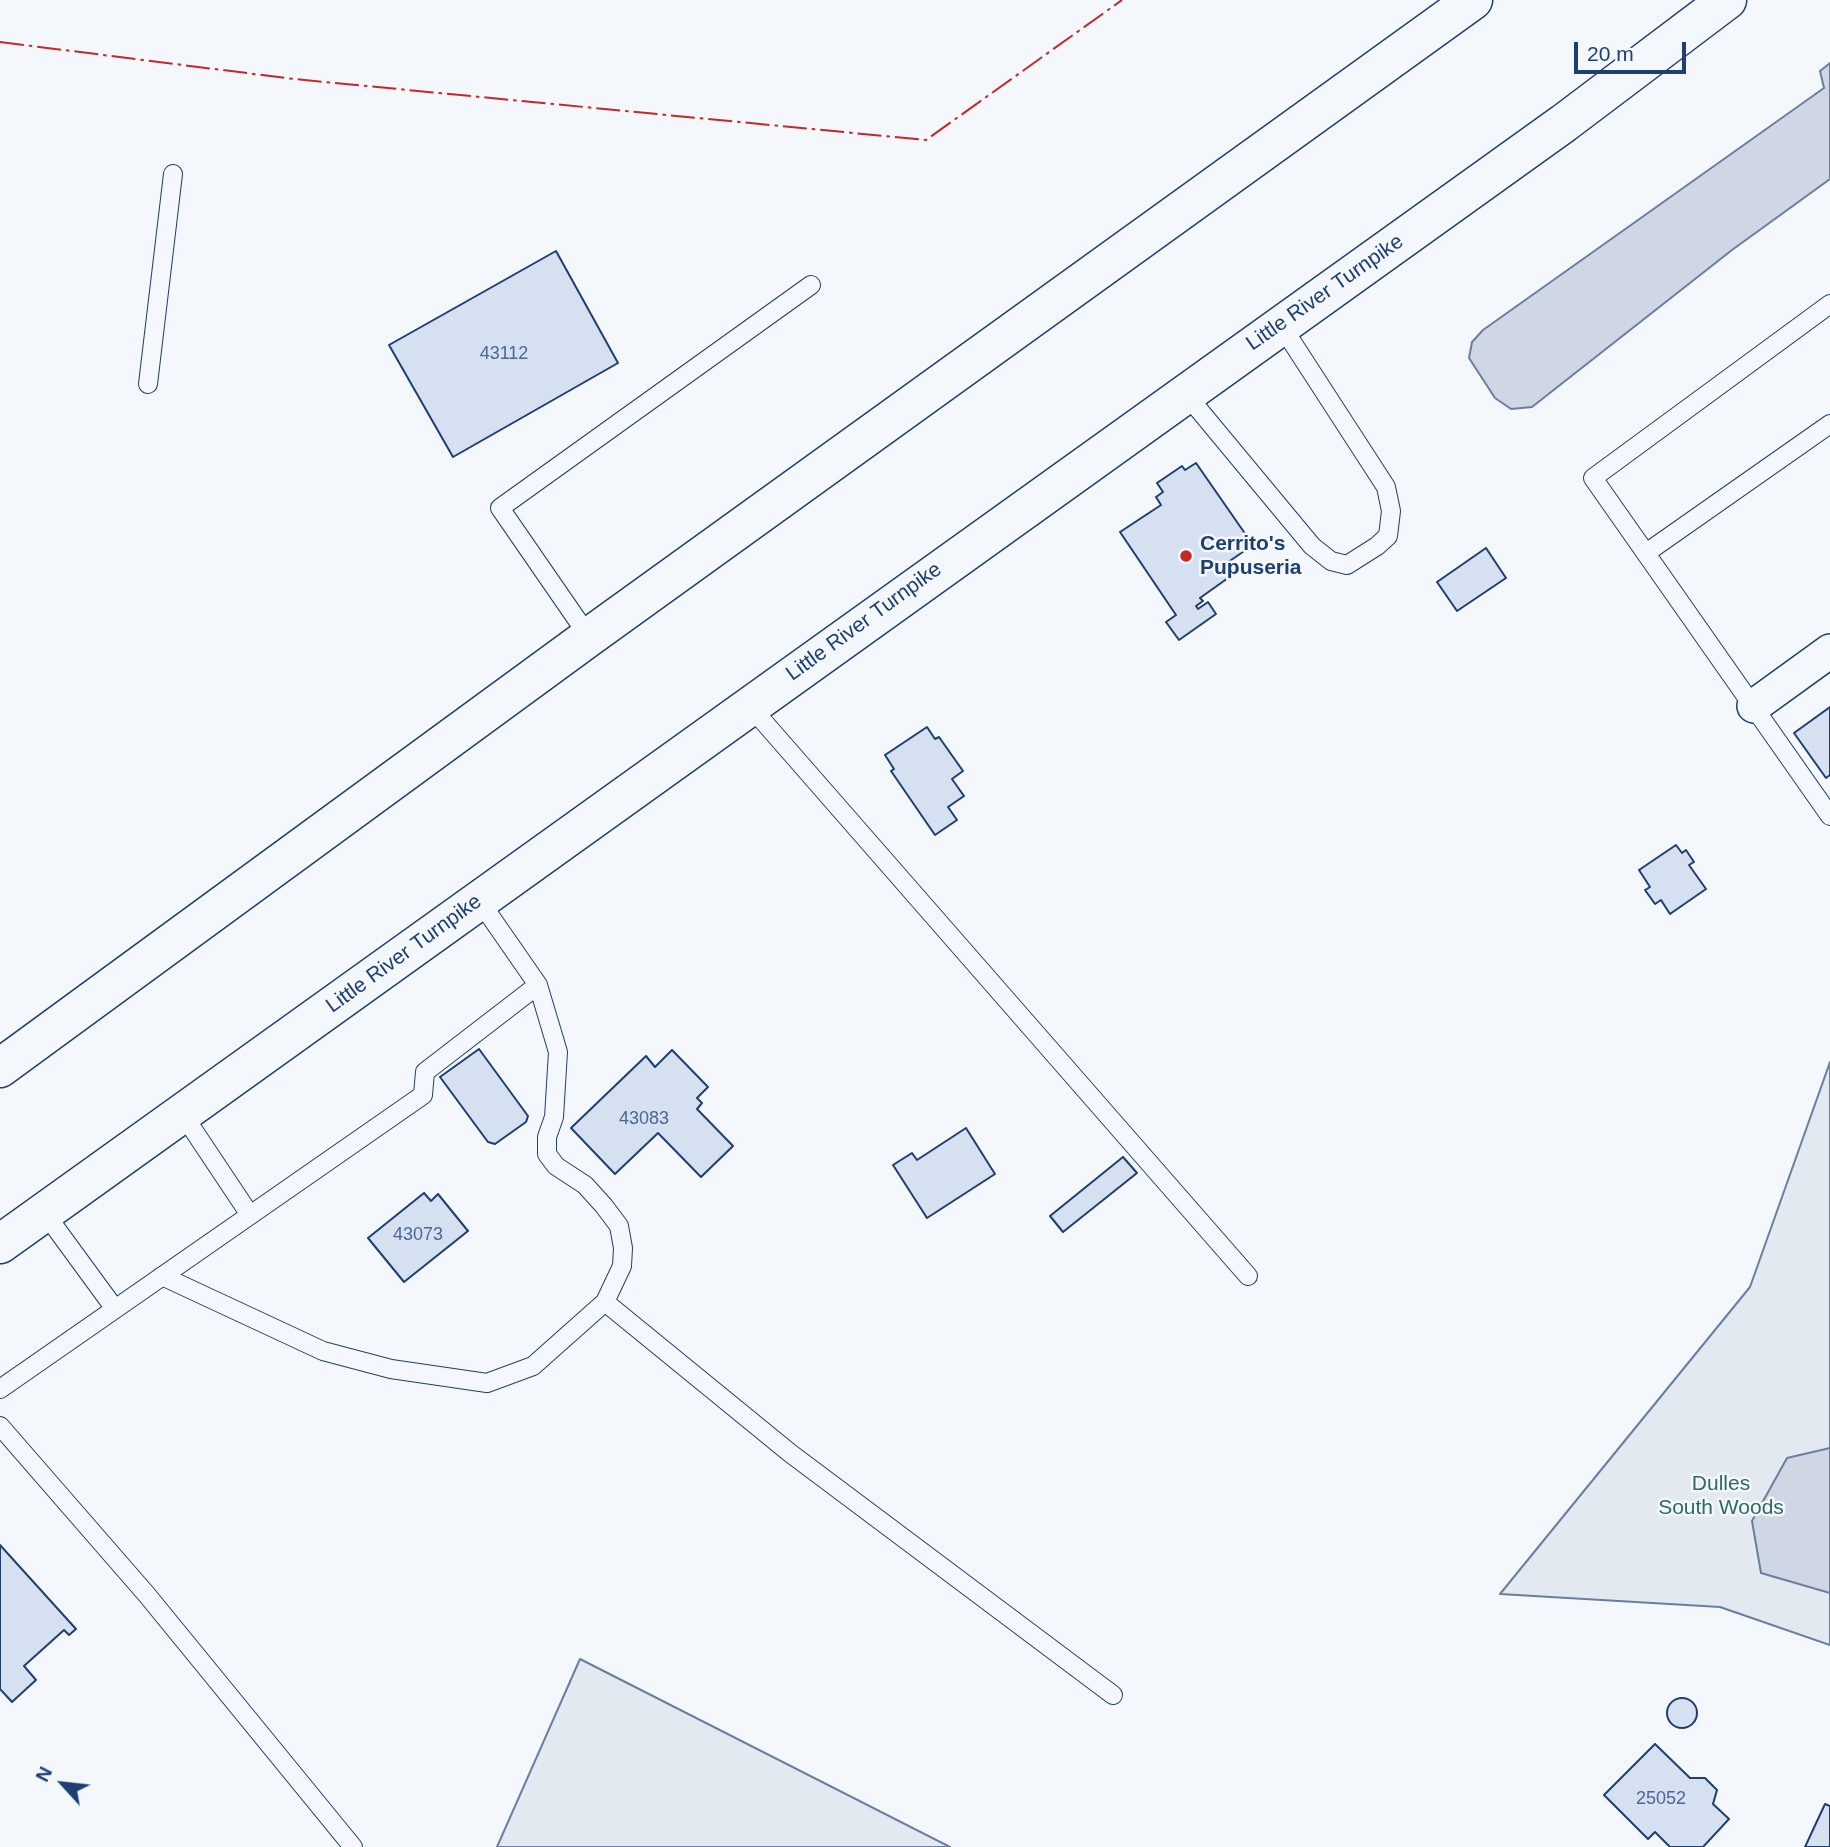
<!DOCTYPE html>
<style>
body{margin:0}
#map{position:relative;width:1830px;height:1847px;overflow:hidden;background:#f4f7fb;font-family:Helvetica,sans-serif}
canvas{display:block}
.north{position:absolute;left:28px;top:1749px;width:70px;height:70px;-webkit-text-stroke:5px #f4f7fb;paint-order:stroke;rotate:297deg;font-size:19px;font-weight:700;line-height:28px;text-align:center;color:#1d3f73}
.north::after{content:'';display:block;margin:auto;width:24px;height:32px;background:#1d3f73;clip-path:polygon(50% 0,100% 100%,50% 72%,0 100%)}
.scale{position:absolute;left:1574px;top:42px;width:112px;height:32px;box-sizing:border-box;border:4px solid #1d3f73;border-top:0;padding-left:9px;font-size:21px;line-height:24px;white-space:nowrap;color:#1d3f73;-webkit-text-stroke:5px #f4f7fb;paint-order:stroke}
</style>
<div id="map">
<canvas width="1830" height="1847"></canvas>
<div class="north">N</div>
<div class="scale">20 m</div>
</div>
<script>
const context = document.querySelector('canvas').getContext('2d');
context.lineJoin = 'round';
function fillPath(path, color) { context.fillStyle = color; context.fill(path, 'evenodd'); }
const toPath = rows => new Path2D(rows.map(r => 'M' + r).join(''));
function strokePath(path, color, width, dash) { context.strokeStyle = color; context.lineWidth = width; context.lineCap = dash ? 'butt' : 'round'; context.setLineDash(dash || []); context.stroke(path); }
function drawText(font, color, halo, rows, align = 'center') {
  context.font = font + ' Helvetica,sans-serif'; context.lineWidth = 5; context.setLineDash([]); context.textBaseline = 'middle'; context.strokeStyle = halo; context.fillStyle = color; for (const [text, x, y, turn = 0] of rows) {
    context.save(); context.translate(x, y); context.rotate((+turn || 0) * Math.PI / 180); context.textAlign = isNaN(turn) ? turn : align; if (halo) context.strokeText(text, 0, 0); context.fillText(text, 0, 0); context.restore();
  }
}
const green = toPath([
 [1830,1062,1830,1645,1720,1607,1500,1594,1750,1287,1830,1062],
 [580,1659,950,1847,497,1847,580,1659]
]);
fillPath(green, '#e3e9f0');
strokePath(green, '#687fa3', 2);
const water = toPath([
 [1830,63,1830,179,1732,250,1532,407,1511,409,1495,398,1469,358,1472,342,1483,330,1824,88,1820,71,1830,63],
 [1830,1448,1830,1593,1761,1573,1752,1521,1787,1458,1830,1448]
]);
fillPath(water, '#cfd7e4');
strokePath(water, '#687fa3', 2);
const building = toPath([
 [556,251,618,363,453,457,389,345,556,251],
 [1196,463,1253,545,1221,567,1228,578,1200,598,1203,601,1196,606,1198,609,1208,602,1216,614,1179,640,1166,622,1176,615,1120,532,1161,505,1156,497,1163,492,1157,483,1182,466,1185,470,1196,463],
 [1486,548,1506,578,1457,611,1437,582,1486,548],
 [1830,707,1830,775,1826,778,1794,733,1830,707],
 [927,727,935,739,939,737,963,771,952,779,964,796,948,807,957,820,935,835,891,771,894,769,885,755,927,727],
 [1676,845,1682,853,1686,850,1694,862,1689,865,1706,889,1670,914,1661,900,1655,904,1645,890,1650,887,1639,870,1676,845],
 [479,1049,528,1116,526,1122,495,1144,488,1142,440,1077,479,1049],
 [672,1050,708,1087,697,1098,702,1103,697,1109,733,1146,701,1177,658,1133,615,1174,571,1128,646,1056,655,1067,672,1050],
 [966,1128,995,1174,927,1218,893,1165,912,1153,917,1160,966,1128],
 [1123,1157,1137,1173,1063,1232,1050,1216,1123,1157],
 [424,1193,431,1201,438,1194,468,1231,404,1282,368,1238,424,1193],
 [0,1545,76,1629,69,1635,64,1630,24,1666,36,1680,12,1702,0,1689,0,1545],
 '1667 1713a15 15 0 1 1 30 0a15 15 0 1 1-30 0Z',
 [1655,1744,1690,1778,1705,1778,1717,1790,1713,1804,1729,1819,1703,1847,1670,1847,1655,1832,1648,1839,1604,1795,1655,1744],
 [1825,1804,1830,1806,1830,1847,1805,1847,1825,1804]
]);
fillPath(building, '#d5e0f0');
strokePath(building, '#1d3f73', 2);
const service = toPath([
 [1830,304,1593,478,1830,816],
 [148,384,173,174],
 [1185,393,1312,546,1331,561,1347,565,1377,546,1388,536,1391,511,1386,487,1281,325],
 [1646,553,1830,424],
 [589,637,500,508,811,285],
 [749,705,1248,1276],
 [182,1113,250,1215],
 [44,1212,115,1309],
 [162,1276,323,1351,391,1369,487,1383,533,1366,605,1302,622,1266,623,1248,619,1226,604,1206,585,1185,556,1166,547,1154,547,1137,554,1117,558,1052,538,985],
 [605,1302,790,1453,1113,1695],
 [0,1389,423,1095,425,1072,538,985,479,900],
 [0,1426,147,1595,353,1847]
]);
const minor = toPath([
 [1754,706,1830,651]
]);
const trunk = toPath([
 [0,1068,589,637,1473,0],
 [0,1244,1564,123,1727,0]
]);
strokePath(service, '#1d3f73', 20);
strokePath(minor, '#1d3f73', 36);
strokePath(trunk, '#1d3f73', 41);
strokePath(service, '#f4f7fb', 18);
strokePath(minor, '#f4f7fb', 33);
strokePath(trunk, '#f4f7fb', 38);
strokePath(toPath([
 [0,42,294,79,926,140,1122,0]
]), '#c62828', 2, [24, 5, 3.5, 5]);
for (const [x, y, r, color] of [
 [1186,556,7,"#c62828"]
]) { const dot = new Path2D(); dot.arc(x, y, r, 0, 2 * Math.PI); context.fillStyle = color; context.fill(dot); strokePath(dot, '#f4f7fb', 2.5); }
drawText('18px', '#4b6792', null, [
 ["43112",504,354],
 ["43083",644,1119],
 ["43073",418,1235],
 ["25052",1661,1799]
]);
drawText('21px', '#1d3f73', '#f4f7fb', [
 ["Little River Turnpike",1325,293,-35],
 ["Little River Turnpike",864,622,-36],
 ["Little River Turnpike",404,954,-36]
]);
drawText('bold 21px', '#1d3f73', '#f4f7fb', [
 ["Cerrito's",1200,544],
 ["Pupuseria",1200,568]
], 'left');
drawText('21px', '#2c6c60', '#f4f7fb', [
 ["Dulles",1721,1484],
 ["South Woods",1721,1508]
]);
</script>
